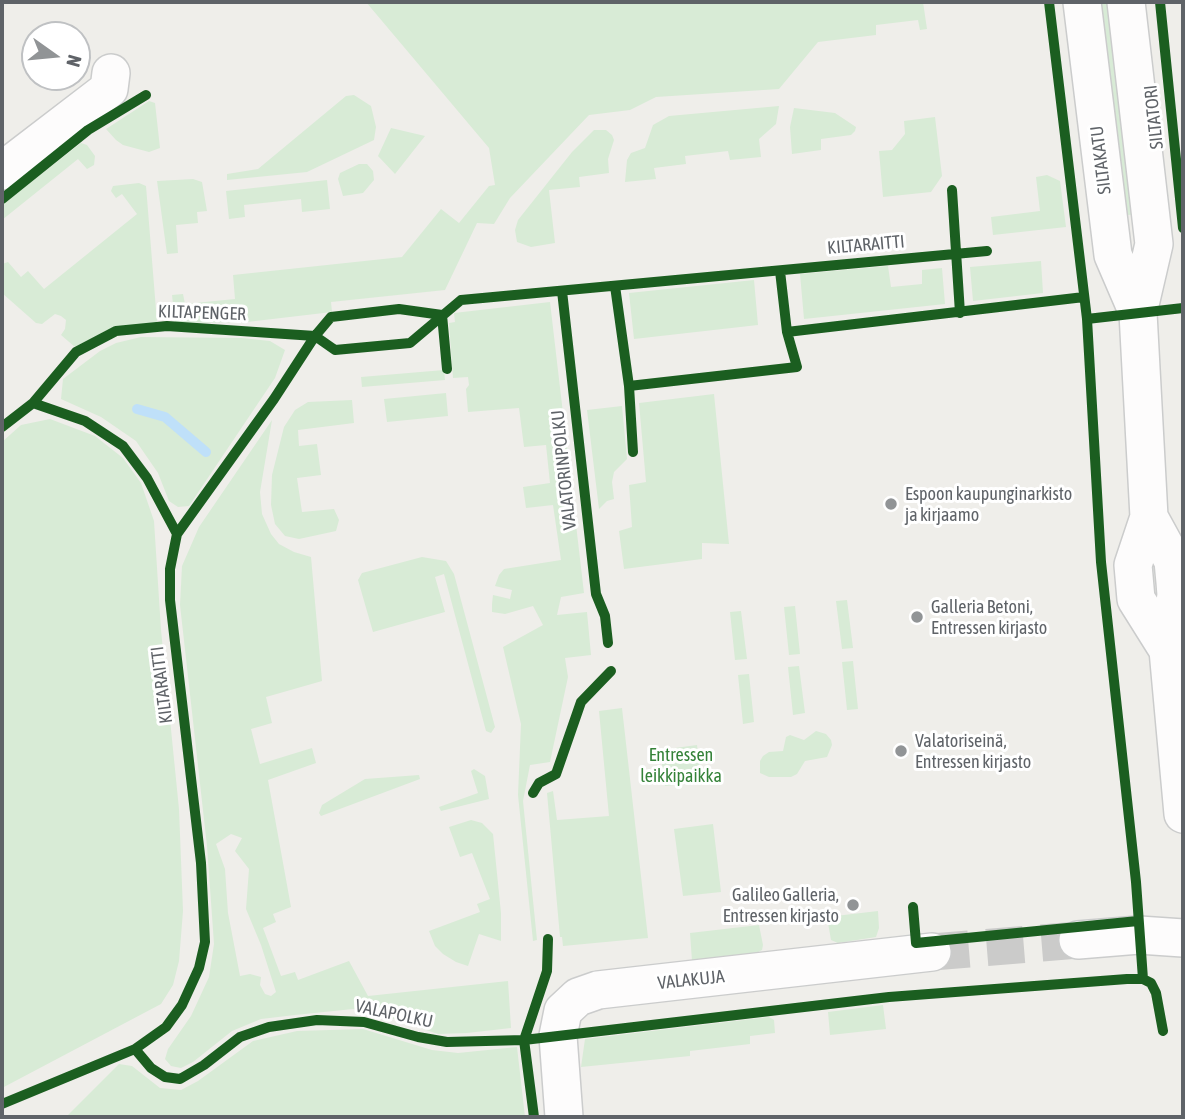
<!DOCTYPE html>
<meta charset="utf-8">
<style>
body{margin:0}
#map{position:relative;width:1185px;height:1119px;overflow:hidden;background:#efeeea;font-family:"Asap Condensed",sans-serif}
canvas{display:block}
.frame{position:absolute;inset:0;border:4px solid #5f6368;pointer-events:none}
.north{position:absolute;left:21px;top:21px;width:70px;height:70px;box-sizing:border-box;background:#fff;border:2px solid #bfc1c3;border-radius:50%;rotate:105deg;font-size:19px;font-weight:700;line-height:28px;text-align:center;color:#5f6368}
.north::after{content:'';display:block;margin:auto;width:24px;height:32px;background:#919496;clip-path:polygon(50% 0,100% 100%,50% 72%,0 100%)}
</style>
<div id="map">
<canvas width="1185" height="1119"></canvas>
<div class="frame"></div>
<div class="north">N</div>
</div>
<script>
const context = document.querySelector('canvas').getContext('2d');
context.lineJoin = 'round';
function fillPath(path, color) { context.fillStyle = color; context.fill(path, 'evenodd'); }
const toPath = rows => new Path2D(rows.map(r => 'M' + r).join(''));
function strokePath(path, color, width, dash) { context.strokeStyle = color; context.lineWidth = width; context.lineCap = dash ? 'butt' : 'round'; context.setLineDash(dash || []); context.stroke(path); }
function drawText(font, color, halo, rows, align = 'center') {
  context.font = font + ' "Asap Condensed",sans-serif'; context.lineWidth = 6; context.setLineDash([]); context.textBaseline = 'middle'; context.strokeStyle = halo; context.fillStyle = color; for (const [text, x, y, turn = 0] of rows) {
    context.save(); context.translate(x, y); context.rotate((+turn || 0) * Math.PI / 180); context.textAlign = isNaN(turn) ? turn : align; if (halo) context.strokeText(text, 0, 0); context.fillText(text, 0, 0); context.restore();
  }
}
fillPath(toPath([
 [366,2,923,2,927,29,920,30,918,20,876,25,876,35,818,42,779,89,656,97,630,110,589,115,510,198,494,224,477,223,445,290,331,302,332,312,247,322,175,323,172,295,183,294,185,304,235,299,233,275,402,257,441,209,459,223,489,186,495,185,489,148],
 [1092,2,1115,2,1139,214,1117,216],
 [354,95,371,106,376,127,374,140,307,172,227,180,227,174,258,169,346,96],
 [149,101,155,103,160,148,149,152,123,145,116,140,106,129],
 [779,106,776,124,759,139,761,157,730,160,728,151,685,156,686,164,654,168,656,179,625,182,627,160,631,153,645,148,653,125,669,116],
 [794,108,835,113,856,127,855,131,851,135,821,139,821,150,792,154,790,127],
 [935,117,942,176,931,192,883,197,879,151,892,150,905,134,904,121],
 [391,128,425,136,395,174,378,156],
 [594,130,606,130,612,135,614,140,608,159,609,173,579,177,580,187,549,190,555,243,531,247,517,242,515,230,518,220,572,152],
 [81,143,87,145,95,156,94,165,87,169,78,159,2,220,2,205],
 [359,164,367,164,373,171,374,180,363,193,343,196,338,179,340,173],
 [1047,175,1060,181,1066,227,993,235,991,217,1040,211,1036,177],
 [193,179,202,182,207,211,197,212,198,223,176,225,178,253,167,254,157,181],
 [327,180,330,209,302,212,301,199,244,205,245,217,229,219,226,191],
 [139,183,146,186,157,322,112,328,75,347,61,335,65,329,66,320,61,316,55,314,42,324,36,323,2,293,2,264,8,262,21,277,28,271,44,289,137,214,122,194,116,198,111,191,113,186],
 [1041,261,1043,293,973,301,970,267],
 [888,266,891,287,922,284,922,270,942,268,945,304,804,319,800,274],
 [754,280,758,325,634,339,629,293],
 [550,302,584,593,561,597,557,615,587,612,591,655,565,658,568,677,550,762,530,765,523,801,537,940,533,941,518,795,521,724,503,647,543,625,533,606,505,614,492,612,492,604,493,595,510,599,512,590,495,586,499,575,504,569,561,560,553,505,526,508,523,487,550,483,546,445,524,447,519,408,468,412,466,389,469,385,468,377,453,378,449,323,455,322,454,313],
 [141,337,242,338,270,341,285,350,275,378,189,506,178,507,169,501,158,473,136,441,101,417,61,399,63,379,100,351,116,343],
 [444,370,445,380,362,387,361,377],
 [446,393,448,416,387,422,384,399],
 [714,394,729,544,702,543,702,559,624,569,619,531,632,527,629,485,646,482,639,403],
 [352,400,354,423,298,430,299,446,317,444,321,475,297,478,302,512,334,509,339,520,336,531,299,539,285,536,275,524,271,505,272,475,284,427,295,410,308,402],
 [622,406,627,459,614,472,612,482,614,499,607,501,599,509,587,410],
 [50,419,95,436,123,458,141,483,154,521,161,630,179,809,183,911,179,961,173,985,161,1004,2,1088,2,442,21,425],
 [272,420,260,492,262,514,271,534,279,544,294,552,311,557,322,681,266,697,272,723,251,729,260,764,312,748,316,763,268,780,291,907,273,914,276,922,263,928,281,976,295,972,298,980,349,961,368,996,508,981,511,1028,467,1033,438,1034,382,1015,353,1009,295,1015,261,1019,232,1031,193,1062,181,1068,171,1066,165,1059,168,1049,191,1016,209,977,214,944,207,846,180,605,182,566,199,527],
 [231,834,242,838,235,851,249,869,246,909,261,945,276,992,271,996,265,994,260,985,261,977,250,974,240,976,228,913,225,869,216,844],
 [422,557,446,561,454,574,495,727,491,733,486,731,444,574,435,577,445,612,373,632,358,580,362,573],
 [847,600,853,648,842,649,836,601],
 [795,606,800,654,789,655,784,607],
 [741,611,747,659,735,660,730,612],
 [853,661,858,709,847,710,842,662],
 [799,666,805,713,793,715,788,667],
 [749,674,754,722,743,724,738,675],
 [622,708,648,938,563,946,562,937,560,937,547,793,553,791,557,820,609,816,599,711],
 [816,731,826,734,831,740,832,745,827,757,805,761,797,774,791,777,769,777,760,773,760,761,763,756,769,752,783,751,786,737,790,735,804,740],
 [697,745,701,782,665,786,660,750],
 [474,769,485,776,489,799,441,811,439,807,478,793,471,771],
 [419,775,420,779,321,816,319,813,322,805,365,779],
 [471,820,482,823,493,834,501,913,501,941,479,934,468,966,456,962,443,954,435,946,429,931,480,912,477,904,490,899,472,853,460,857,449,827],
 [713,824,721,892,683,896,674,829],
 [878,911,879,928,876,937,838,943,831,940,827,917],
 [759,925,763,945,762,950,756,953,692,961,690,933],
 [883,1005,886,1029,830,1035,828,1012],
 [769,1017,774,1020,775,1033,750,1036,750,1044,690,1051,690,1056,581,1067,585,1039],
 [363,1029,432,1050,458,1053,517,1047,525,1117,60,1117,68,1115,119,1064,132,1066,160,1088,181,1090,198,1081,253,1041,297,1031]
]), '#d8ebd6');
strokePath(toPath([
 [137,409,165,417,206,452]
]), '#bfe0f9', 10);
strokePath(toPath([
 [932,952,1078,940]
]), '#cbcbca', 37, [37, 18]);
const minor = toPath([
 [1082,2,1113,255,1138,313],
 [1126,2,1154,244,1138,313,1149,517,1133,565,1136,599,1168,650],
 [2,171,109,89,111,73],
 [1149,517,1173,561,1175,582,1176,595,1168,650,1183,814],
 [1078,940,1139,935,1183,938],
 [564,1117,558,1036,563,1011,578,997,598,990,932,952]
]);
strokePath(minor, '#cbcccc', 40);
strokePath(minor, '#fdfcfc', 37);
strokePath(toPath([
 [1049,2,1087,319,1101,562,1136,882,1143,979],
 [1160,2,1183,228],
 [952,190,960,313],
 [2,199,88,130,146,95],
 [615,286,629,386,633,452],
 [562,291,596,594,605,616,608,643],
 [1087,319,1183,308],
 [787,332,1084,297],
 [629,386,797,367,787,332,780,271],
 [33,403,76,352,116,331,167,326,315,336,331,317,399,309,442,315,447,369],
 [2,427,33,403,85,421,123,446,147,478,177,534],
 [533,793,539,783,556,774,581,702,611,671],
 [913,907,916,943,1138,921],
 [135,1049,166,1027,182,1005,199,968,205,942,201,863,170,600,170,569,177,534,274,399,315,336,335,350,410,343,461,300,987,251],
 [2,1104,135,1049,151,1068,165,1077,180,1079,204,1065,240,1037,269,1027,317,1020,364,1022,418,1037,447,1042,524,1040,547,971,548,939],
 [534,1117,524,1040,889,997,1127,979,1143,979,1151,983,1156,993,1163,1031]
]), '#1b5e20', 10);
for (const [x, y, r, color] of [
 [891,504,7,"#919496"],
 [917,617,7,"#919496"],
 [901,751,7,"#919496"],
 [853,905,7,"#919496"]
]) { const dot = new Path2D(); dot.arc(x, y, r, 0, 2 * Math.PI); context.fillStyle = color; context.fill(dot); strokePath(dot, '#fff', 2.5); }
drawText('18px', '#5f6368', '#fff', [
 ["SILTATORI",1154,117,-96],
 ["SILTAKATU",1101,160,-97],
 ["KILTARAITTI",866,245,-5],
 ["KILTAPENGER",202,313,2],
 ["VALATORINPOLKU",564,470,-96],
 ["KILTARAITTI",162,685,-97],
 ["VALAKUJA",691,980,-6],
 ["VALAPOLKU",394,1014,12]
]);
drawText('18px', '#5f6368', '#fff', [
 ["Espoon kaupunginarkisto",905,494],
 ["ja kirjaamo",905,515],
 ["Galleria Betoni,",931,607],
 ["Entressen kirjasto",931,628],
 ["Valatoriseinä,",915,741],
 ["Entressen kirjasto",915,762],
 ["Galileo Galleria,",839,895,"right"],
 ["Entressen kirjasto",839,916,"right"]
], 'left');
drawText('18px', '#348238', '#fff', [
 ["Entressen",681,755],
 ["leikkipaikka",681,776]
]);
</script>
